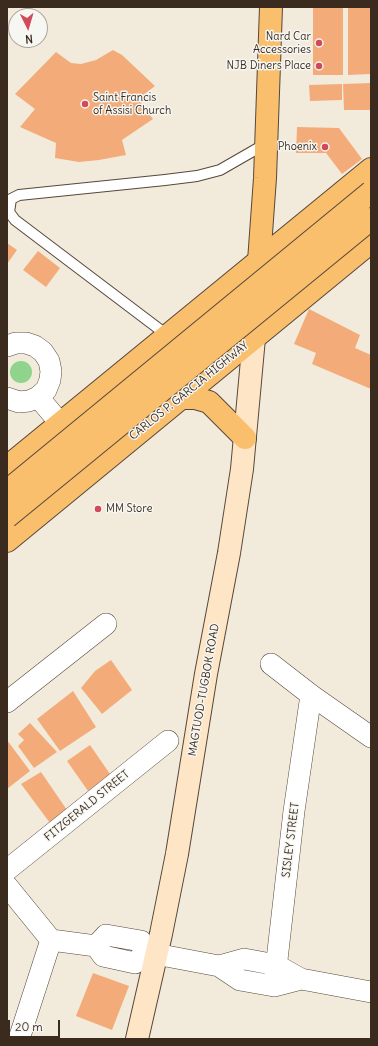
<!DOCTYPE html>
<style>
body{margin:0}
#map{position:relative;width:378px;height:1046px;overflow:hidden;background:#f2ebdb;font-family:Delius,sans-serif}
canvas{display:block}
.frame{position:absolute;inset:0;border:8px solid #3b2a1e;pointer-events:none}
.north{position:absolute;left:8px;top:8px;width:40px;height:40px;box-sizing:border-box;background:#f6f6f2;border:1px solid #aba49d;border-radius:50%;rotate:175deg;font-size:11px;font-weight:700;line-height:16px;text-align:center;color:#3b2a1e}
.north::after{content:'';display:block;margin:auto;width:14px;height:18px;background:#d1495b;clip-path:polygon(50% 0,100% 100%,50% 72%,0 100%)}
.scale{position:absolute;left:8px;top:1020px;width:52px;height:18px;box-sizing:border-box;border:2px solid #3b2a1e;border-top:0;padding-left:5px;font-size:12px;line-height:14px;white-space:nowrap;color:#3b2a1e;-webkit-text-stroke:3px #f6f6f2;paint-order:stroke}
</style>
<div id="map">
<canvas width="378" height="1046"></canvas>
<div class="frame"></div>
<div class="north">N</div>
<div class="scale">20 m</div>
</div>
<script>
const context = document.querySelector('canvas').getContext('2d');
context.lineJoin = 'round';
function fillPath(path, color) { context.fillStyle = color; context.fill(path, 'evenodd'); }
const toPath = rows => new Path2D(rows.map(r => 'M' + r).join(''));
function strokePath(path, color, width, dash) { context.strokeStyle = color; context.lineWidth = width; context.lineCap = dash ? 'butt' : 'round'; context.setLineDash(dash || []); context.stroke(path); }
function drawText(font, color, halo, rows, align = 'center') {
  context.font = font + ' Delius,sans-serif'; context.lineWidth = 3; context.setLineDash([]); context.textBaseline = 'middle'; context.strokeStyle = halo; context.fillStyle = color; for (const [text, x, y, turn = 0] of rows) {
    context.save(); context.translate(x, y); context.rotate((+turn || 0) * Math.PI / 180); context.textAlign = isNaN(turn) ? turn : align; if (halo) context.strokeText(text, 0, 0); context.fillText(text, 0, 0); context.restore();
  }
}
fillPath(toPath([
 '10 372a11 11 0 1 1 22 0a11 11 0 1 1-22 0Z'
]), '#90d38c');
fillPath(toPath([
 [313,7,343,7,343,75,313,75],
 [348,7,371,7,371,74,348,75],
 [113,50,122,55,155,86,138,99,153,119,122,140,126,155,99,160,79,162,55,158,56,143,20,127,35,109,15,94,56,52,71,63,81,64,96,60],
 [371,83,371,110,344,110,343,84],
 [342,84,342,100,310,101,309,85],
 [297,127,339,128,362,159,342,174,326,153,296,153],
 [7,243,17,250,7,264],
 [38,251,60,268,46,287,23,270],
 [309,309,360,335,355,348,371,355,371,389,312,364,316,353,294,344],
 [111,660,132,690,102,714,81,688,95,671],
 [73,691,96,727,60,751,37,719],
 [30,723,57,752,34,768,18,746,24,740,18,734],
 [7,740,30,771,7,789],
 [90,745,110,774,88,791,67,761],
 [41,772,67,810,50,823,21,784],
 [93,973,129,986,112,1030,76,1016]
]), '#f3ac79');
const lane = toPath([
 [167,335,15,220,9,212,11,199,19,195,165,180,197,176,220,170,267,143]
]);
const street = toPath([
 [7,346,16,343,26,343,35,346,43,352,49,361,51,371,50,380,46,390,38,397,29,401,19,402,7,398],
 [38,397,60,423],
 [271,664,311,695,371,737],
 [7,702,106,624],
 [7,870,168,741],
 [7,886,51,940,96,946,103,956,135,963,145,952],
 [96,946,106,935,141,941,145,952,219,966,240,980,274,986,301,979],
 [219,966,244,959,255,961,276,965,301,979,371,992],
 [274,986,294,811,311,695],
 [19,1039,51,940]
]);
const secondary = toPath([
 [137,1039,161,934,177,854,206,674,229,553,242,469,254,338]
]);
const primary = toPath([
 [258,275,265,178,271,7]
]);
const highway = toPath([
 [181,398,195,398,209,402,245,438],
 [7,467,371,169],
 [7,541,371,242]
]);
strokePath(lane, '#56473a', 12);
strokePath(street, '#56473a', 22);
strokePath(secondary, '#56473a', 24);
strokePath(primary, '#56473a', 24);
strokePath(highway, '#56473a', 24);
strokePath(lane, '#fff', 10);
strokePath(street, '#fff', 21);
strokePath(secondary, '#fde5c5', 22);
strokePath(primary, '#f9bf6d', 22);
strokePath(highway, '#f9bf6d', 22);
const highwayBridge = toPath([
 [7,491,371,192],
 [7,517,371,219]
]);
strokePath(highwayBridge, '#56473a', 24, []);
strokePath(highwayBridge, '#f9bf6d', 22);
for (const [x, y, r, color] of [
 [319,43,4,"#d1495b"],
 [319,66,4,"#d1495b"],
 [85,104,4,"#d1495b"],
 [325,147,4,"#d1495b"],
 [98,509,4,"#d1495b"]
]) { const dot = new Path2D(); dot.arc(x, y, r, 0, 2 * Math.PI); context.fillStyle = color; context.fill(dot); strokePath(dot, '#f6f6f2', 1.5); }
drawText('11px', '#3b2a1e', '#f6f6f2', [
 ["Nard Car",311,37],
 ["Accessories",311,50],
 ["NJB Diners Place",311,66],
 ["Saint Francis",93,98,"left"],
 ["of Assisi Church",93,111,"left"],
 ["Phoenix",317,147],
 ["MM Store",106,509,"left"]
], 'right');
drawText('11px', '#3b2a1e', '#f6f6f2', [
 ["CARLOS P. GARCIA HIGHWAY",189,391,-39],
 ["MAGTUOD-TUGBOK ROAD",204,690,-80],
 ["FITZGERALD STREET",87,806,-39],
 ["SISLEY STREET",291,840,-83]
]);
</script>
